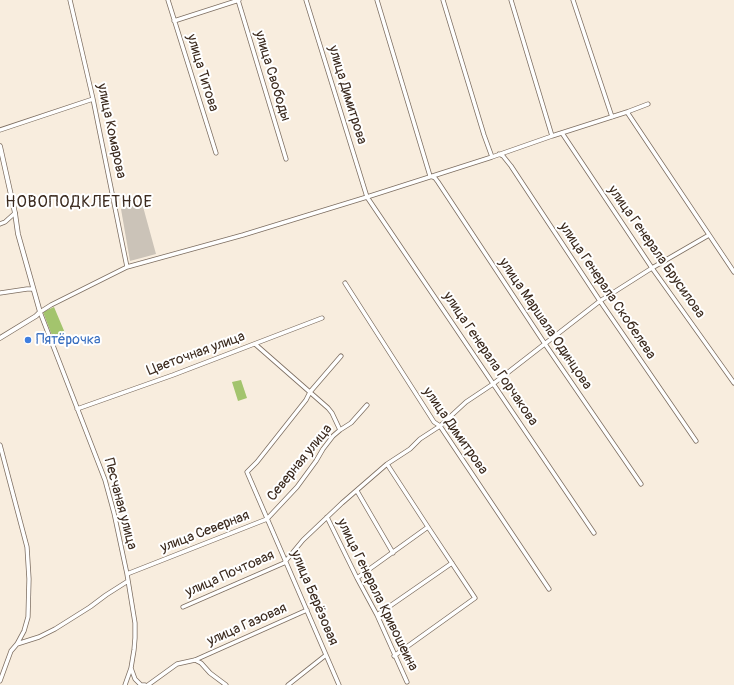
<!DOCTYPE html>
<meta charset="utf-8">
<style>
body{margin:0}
canvas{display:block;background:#f8edde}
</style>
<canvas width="734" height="685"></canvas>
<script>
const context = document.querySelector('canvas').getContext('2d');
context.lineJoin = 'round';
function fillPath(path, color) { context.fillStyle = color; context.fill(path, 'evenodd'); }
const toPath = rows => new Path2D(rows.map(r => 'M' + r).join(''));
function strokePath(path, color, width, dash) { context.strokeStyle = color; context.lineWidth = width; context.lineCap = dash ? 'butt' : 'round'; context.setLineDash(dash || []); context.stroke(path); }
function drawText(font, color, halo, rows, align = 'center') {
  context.font = font + ' Pangolin,sans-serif'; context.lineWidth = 4; context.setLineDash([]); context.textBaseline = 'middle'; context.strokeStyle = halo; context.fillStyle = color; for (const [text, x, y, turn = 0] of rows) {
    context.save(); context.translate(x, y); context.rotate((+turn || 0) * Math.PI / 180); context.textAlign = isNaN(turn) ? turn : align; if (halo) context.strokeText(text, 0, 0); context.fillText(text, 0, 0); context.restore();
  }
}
fillPath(toPath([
 [142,203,156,254,130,261,121,209]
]), '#cbc3b8');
fillPath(toPath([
 [54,307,65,333,53,338,43,312],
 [241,380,247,398,238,401,232,382]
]), '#a3c46d');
const minor = toPath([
 [70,0,93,99,127,267],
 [168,0,216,153],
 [238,0,286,159],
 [306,0,367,197,594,533],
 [377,0,430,176,435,178,438,182,545,344,641,484],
 [443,0,484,135,492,157],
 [511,0,552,136],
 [573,0,612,117],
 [174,21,239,0],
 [627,112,734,272],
 [0,130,93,99],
 [562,133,652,268,734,383],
 [499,154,503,156,511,166,600,301,696,441],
 [0,224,5,222,15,213],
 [345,283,434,422,440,426,549,589],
 [0,293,27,289,33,289],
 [255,344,328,408,332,413,340,430],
 [77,409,173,375,322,318],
 [0,445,27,547,29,579,28,617,24,631,17,644,11,651,0,681],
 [387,464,428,527,475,598,394,656],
 [357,491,393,553],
 [327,517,357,578,377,615,407,682],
 [127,574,267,519,297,487,316,461,323,449,333,436,340,430,351,423,367,405],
 [357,578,428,527],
 [183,607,284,563,303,540,342,503,387,464,410,449,420,439,440,426,466,402,493,384,600,301,652,268,709,235],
 [377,615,452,563],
 [17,644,39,637,55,629,90,607,106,595,128,581],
 [195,660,201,663,210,673,226,685],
 [131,668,135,679,141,685,145,685],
 [125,685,131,668,134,650,135,638,135,623,127,574,114,513,105,480,40,312,51,305,127,267,243,235,367,197,492,157,552,136,627,112,648,104],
 [148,685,177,664,195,660,307,610],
 [288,685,326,655],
 [339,685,247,472,257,462,306,400,310,392,341,356]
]);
const tertiary = toPath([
 [0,146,15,213,18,234,40,312,36,316,0,338]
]);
strokePath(minor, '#7d6e61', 5);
strokePath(tertiary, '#7d6e61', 5.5);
strokePath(minor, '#fff', 3.5);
strokePath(tertiary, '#fff', 4);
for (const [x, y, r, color] of [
 [28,340,4,"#3f7fe0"]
]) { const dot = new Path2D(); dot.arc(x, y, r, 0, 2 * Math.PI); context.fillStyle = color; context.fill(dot); strokePath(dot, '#fff', 1.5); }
drawText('14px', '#3b2a1e', '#fff', [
 ["улица Титова",202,73,73],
 ["улица Свободы",272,76,73],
 ["улица Димитрова",347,95,73],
 ["улица Комарова",111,131,78],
 ["улица Генерала Брусилова",656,252,55],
 ["улица Генерала Скобелева",607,291,56],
 ["улица Маршала Одинцова",545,324,56],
 ["Цветочная улица",196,354,-20],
 ["улица Генерала Горчакова",490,359,56],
 ["улица Димитрова",455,431,55],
 ["Северная улица",300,463,-51],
 ["Песчаная улица",120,504,75],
 ["улица Северная",205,532,-21],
 ["улица Почтовая",230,574,-24],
 ["улица Генерала Кривошеина",377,595,64],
 ["улица Берёзовая",314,598,67],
 ["улица Газовая",247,625,-24]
]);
drawText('14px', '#366cbe', '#fff', [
 ["Пятёрочка",36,340]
], 'left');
context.letterSpacing = '1px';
drawText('16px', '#3b2a1e', '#fff', [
 ["НОВОПОДКЛЕТНОЕ",79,203]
]);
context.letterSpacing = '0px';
</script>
